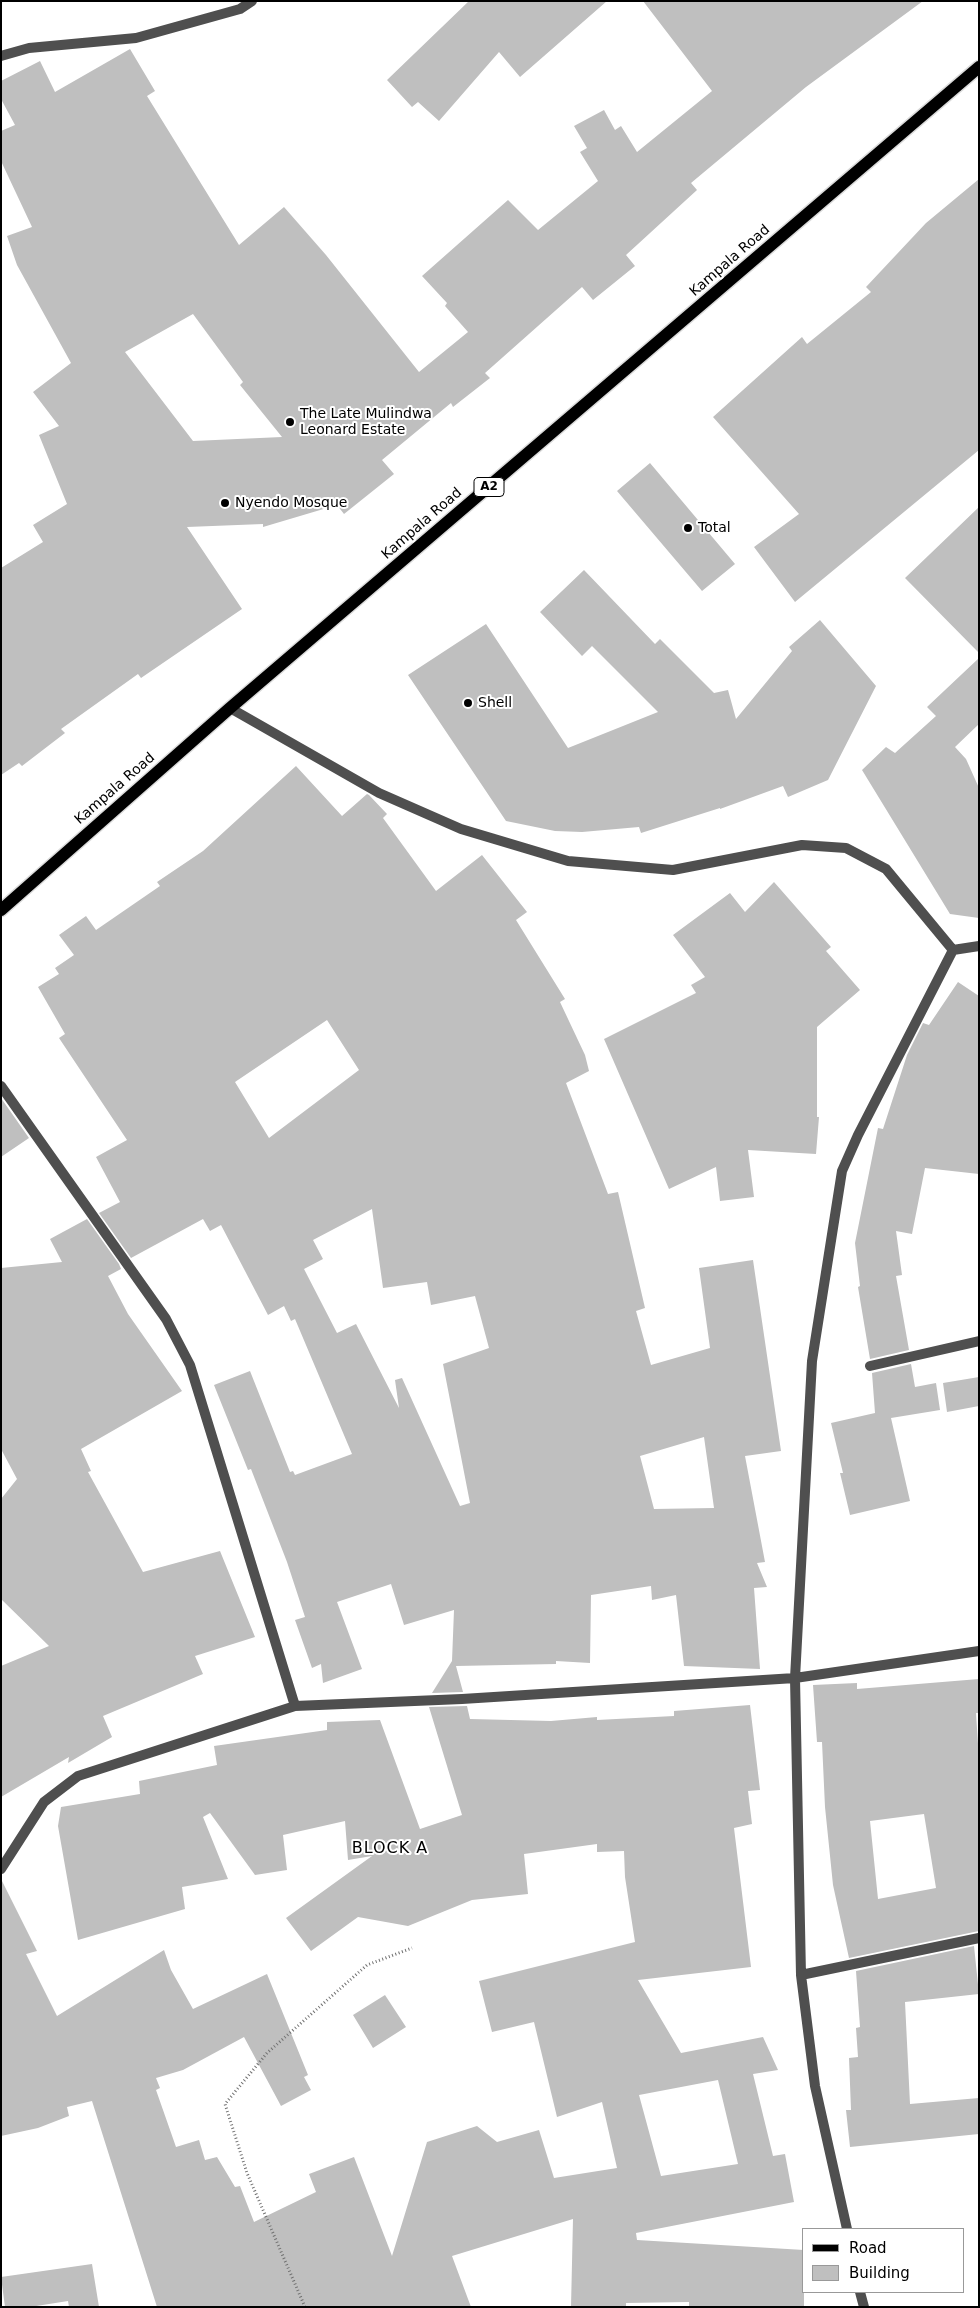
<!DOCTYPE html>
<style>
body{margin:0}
#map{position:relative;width:980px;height:2308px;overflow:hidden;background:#fff;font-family:"DejaVu Sans",sans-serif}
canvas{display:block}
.frame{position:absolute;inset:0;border:2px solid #000;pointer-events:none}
.legend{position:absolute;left:802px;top:2228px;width:162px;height:65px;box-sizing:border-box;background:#fff;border:1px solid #999;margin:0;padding:6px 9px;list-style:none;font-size:15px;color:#000}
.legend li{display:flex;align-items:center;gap:10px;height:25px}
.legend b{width:25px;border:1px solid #999}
</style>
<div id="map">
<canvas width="980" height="2308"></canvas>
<div class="frame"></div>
<ul class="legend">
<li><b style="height:6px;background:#000"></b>Road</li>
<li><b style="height:14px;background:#bfbfbf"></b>Building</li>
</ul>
</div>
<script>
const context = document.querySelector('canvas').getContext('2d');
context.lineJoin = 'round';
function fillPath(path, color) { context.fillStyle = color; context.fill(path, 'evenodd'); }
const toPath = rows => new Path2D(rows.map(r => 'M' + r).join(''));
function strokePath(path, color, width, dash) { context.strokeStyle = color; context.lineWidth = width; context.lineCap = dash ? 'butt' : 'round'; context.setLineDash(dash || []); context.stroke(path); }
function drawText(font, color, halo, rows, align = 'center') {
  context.font = font + ' "DejaVu Sans",sans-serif'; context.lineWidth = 4; context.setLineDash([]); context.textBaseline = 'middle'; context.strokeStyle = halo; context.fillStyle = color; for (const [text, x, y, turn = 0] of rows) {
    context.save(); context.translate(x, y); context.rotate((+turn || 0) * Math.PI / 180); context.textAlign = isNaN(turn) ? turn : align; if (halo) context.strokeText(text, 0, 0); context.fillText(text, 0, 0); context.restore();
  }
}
fillPath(toPath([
 [469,1,607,1,520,77,499,52,439,121,418,102,412,107,387,80],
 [643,1,923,1,806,87,691,183,697,190,626,255,635,266,593,300,582,287,485,373,490,378,453,407,451,403,382,460,394,474,344,514,337,505,263,527,263,524,187,527,242,609,141,678,138,674,61,729,65,733,22,766,19,763,1,775,1,568,43,542,33,525,67,504,39,435,59,426,33,392,71,363,17,265,7,236,32,227,1,161,1,131,15,125,1,99,1,81,40,61,55,92,130,49,155,91,147,96,239,245,284,207,326,255,419,372,468,332,445,306,447,303,422,276,508,200,538,230,598,181,580,152,587,148,574,126,604,110,615,130,621,126,637,152,712,91],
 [193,314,243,382,240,385,282,437,193,441,125,352],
 [979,179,979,450,795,602,754,547,799,514,713,417,802,337,807,344,871,292,866,287,926,223],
 [650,463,735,564,702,591,617,491],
 [979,507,979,653,905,578],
 [584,570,655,644,660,639,714,693,728,690,736,719,792,651,789,647,820,620,876,686,828,780,788,797,783,786,720,809,720,808,641,833,639,827,582,832,555,831,506,821,408,675,486,624,568,748,658,712,592,646,582,656,540,612],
 [979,658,979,724,955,747,966,759,979,788,979,918,950,914,862,770,886,747,895,753,936,716,927,707],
 [296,766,342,816,367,794,369,795,387,814,383,818,436,891,482,855,527,912,516,920,565,999,560,1002,585,1055,589,1071,566,1083,608,1194,618,1192,645,1308,636,1311,651,1365,710,1348,699,1268,753,1260,781,1451,745,1456,765,1562,757,1563,767,1587,754,1588,760,1669,684,1666,676,1595,652,1600,651,1586,591,1595,590,1663,556,1661,556,1664,456,1666,463,1692,432,1693,452,1661,454,1610,404,1625,391,1584,337,1602,362,1669,323,1683,321,1664,312,1668,295,1620,305,1617,287,1562,251,1469,248,1470,214,1385,250,1371,290,1472,293,1471,295,1475,352,1454,295,1319,291,1321,284,1306,268,1315,221,1225,210,1231,203,1219,131,1258,99,1213,120,1202,96,1157,127,1140,59,1038,65,1034,38,987,59,974,55,968,74,955,59,935,86,916,96,930,160,886,157,882,203,851],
 [327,1020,359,1070,269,1138,235,1082],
 [372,1209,383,1288,427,1282,431,1305,475,1296,489,1348,443,1364,470,1503,460,1506,402,1378,395,1380,399,1408,356,1324,337,1333,304,1269,323,1259,313,1240],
 [704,1437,714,1508,654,1509,640,1456],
 [774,882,831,947,826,951,860,990,817,1027,817,1117,819,1117,816,1154,748,1150,754,1197,720,1201,716,1167,669,1189,604,1039,696,993,691,985,705,977,673,935,730,893,745,912],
 [958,982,979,996,979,1174,925,1168,912,1234,896,1231,902,1275,896,1276,909,1350,870,1359,858,1287,860,1286,855,1243,878,1128,883,1129,907,1055,923,1023,929,1025],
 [1,1098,29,1138,1,1157],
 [87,1219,119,1264,121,1269,108,1276,128,1314,182,1391,81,1449,91,1471,88,1472,143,1572,220,1551,255,1637,195,1656,203,1674,103,1716,112,1737,68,1763,69,1757,1,1797,1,1666,49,1646,1,1599,1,1499,17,1479,1,1449,1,1268,62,1262,50,1239],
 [911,1364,915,1387,936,1383,940,1410,891,1418,910,1501,850,1515,840,1473,843,1473,831,1423,875,1413,872,1373],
 [979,1377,979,1406,947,1412,943,1383],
 [979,1679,979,1713,976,1713,979,1759,979,1931,849,1958,833,1885,825,1807,822,1742,817,1742,813,1685,857,1683,857,1689],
 [924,1814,936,1888,878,1899,870,1821],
 [750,1705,760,1790,748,1791,752,1824,734,1828,751,1967,638,1980,681,2053,763,2037,778,2070,753,2074,773,2156,785,2154,794,2202,636,2233,637,2240,804,2250,804,2307,689,2307,689,2302,626,2303,626,2307,571,2307,573,2219,452,2256,471,2307,157,2307,92,2101,67,2107,69,2116,38,2128,1,2136,1,1879,37,1951,26,1954,57,2016,164,1950,171,1970,193,2009,267,1974,308,2075,304,2077,311,2090,281,2106,244,2037,183,2070,156,2078,160,2088,156,2090,176,2147,199,2140,205,2160,217,2157,235,2187,240,2186,254,2222,316,2192,309,2174,354,2157,392,2256,427,2142,477,2126,497,2142,539,2130,554,2178,617,2168,602,2102,557,2117,534,2022,492,2032,479,1981,635,1942,625,1877,624,1851,597,1852,597,1844,524,1854,528,1894,472,1900,408,1926,358,1917,311,1951,286,1918,372,1856,348,1860,345,1821,283,1835,287,1870,255,1875,210,1813,203,1817,228,1879,182,1887,185,1909,78,1940,58,1826,61,1807,140,1794,139,1781,217,1765,214,1746,327,1730,327,1722,380,1720,420,1829,462,1815,429,1707,467,1706,470,1719,551,1721,597,1717,597,1720,674,1716,674,1711],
 [718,2080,738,2164,661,2176,639,2095],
 [974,1946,979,1994,905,2002,910,2104,979,2098,979,2134,850,2147,846,2110,851,2110,849,2058,858,2057,856,2028,860,2027,856,1971],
 [385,1995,406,2027,373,2048,353,2015],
 [92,2264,99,2307,69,2307,68,2301,30,2307,5,2307,1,2277]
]), '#bfbfbf');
const primary = toPath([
 [1,910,230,708,979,67]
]);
strokePath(primary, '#dbdbdb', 15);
strokePath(toPath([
 [305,2307,247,2173,225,2104,267,2053,367,1965,412,1948]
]), '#717171', 3, [1, 2.5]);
strokePath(toPath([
 [1,56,29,48,136,38,240,9,252,1],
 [230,708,379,793,461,829,568,861,673,870,802,845,846,848,886,869,953,950,979,946],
 [1,1086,166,1319,190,1365,295,1706,462,1699,795,1678,979,1651],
 [870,1366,979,1341],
 [1,1869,44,1802,78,1776,295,1706],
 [801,1975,979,1938],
 [847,2229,815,2086,801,1975,795,1678,812,1361,842,1171,858,1135,953,950],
 [860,2292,864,2307]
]), '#4f4f4f', 10);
strokePath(primary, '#000', 12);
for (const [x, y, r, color] of [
 [290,422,5,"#000"],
 [225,503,5,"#000"],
 [688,528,5,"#000"],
 [468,703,5,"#000"]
]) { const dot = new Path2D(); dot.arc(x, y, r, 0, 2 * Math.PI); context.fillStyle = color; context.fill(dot); strokePath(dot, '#fff', 2); }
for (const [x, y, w] of [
 [489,487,30]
]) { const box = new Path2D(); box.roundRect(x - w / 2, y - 9.5, w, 19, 4); context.fillStyle = '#fff'; context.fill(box); strokePath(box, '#000', 1); }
drawText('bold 12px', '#000', null, [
 ["A2",489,487]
]);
drawText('14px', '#000', '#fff', [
 ["Kampala Road",730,261,-41],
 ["Kampala Road",422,524,-41],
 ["Kampala Road",115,789,-41]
]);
drawText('14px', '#000', '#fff', [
 ["The Late Mulindwa",300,414],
 ["Leonard Estate",300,430],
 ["Nyendo Mosque",235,503],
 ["Total",698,528],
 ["Shell",478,703]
], 'left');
context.letterSpacing = '1px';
drawText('16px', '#000', '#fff', [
 ["BLOCK A",390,1849]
]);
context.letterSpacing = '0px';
</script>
